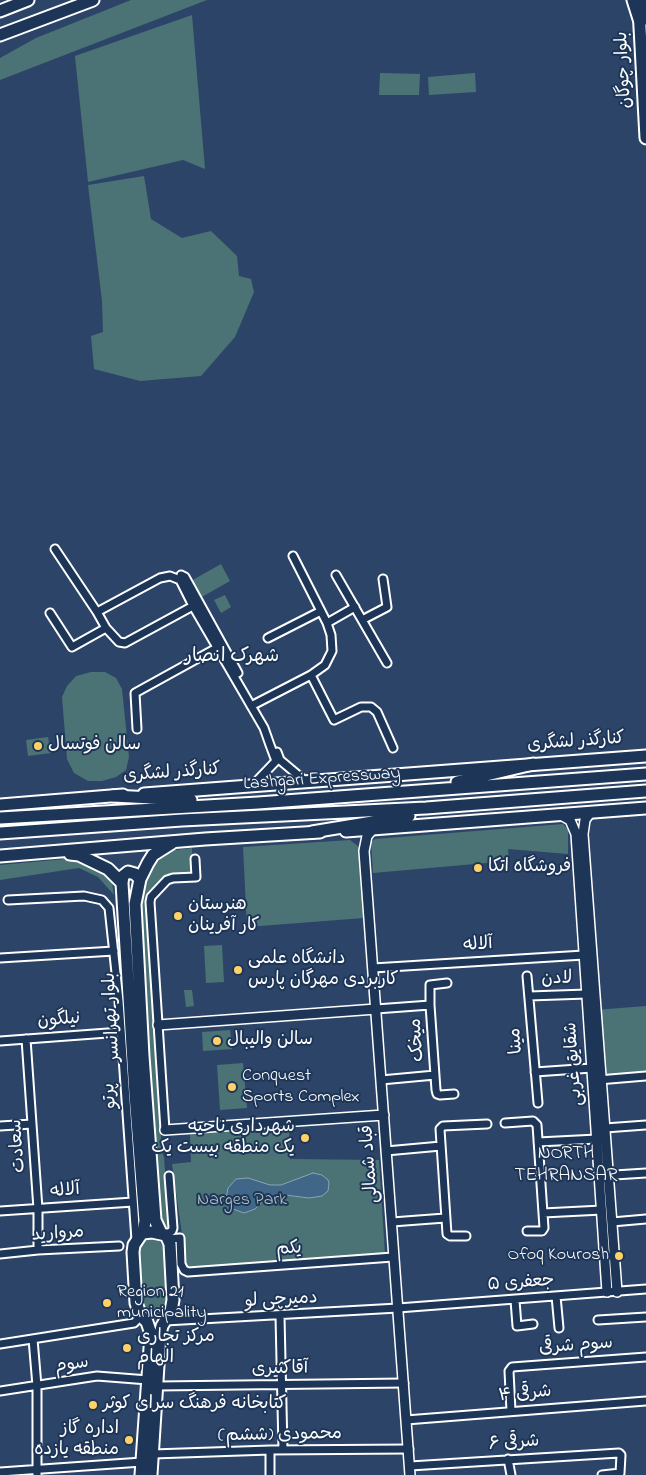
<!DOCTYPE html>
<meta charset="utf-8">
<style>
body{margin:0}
canvas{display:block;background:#2c4467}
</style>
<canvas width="646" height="1475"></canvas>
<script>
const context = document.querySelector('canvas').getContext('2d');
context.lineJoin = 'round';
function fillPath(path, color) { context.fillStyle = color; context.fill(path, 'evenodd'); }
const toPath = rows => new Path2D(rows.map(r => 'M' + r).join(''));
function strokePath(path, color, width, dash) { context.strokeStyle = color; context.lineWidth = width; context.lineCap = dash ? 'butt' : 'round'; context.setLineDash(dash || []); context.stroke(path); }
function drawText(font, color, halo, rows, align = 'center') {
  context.font = font + ' "Indie Flower","Playpen Sans Arabic",sans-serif'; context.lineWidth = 4; context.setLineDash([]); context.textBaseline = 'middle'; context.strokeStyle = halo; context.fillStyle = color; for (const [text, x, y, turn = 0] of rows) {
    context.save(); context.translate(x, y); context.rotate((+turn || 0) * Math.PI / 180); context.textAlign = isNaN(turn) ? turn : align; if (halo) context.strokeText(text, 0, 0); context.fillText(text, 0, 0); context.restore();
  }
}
fillPath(toPath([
 [131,0,207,0,0,80,0,58,36,38],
 [192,15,205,169,183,160,88,182,75,56],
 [380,73,420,74,419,95,379,95],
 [475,73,476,92,429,95,428,77],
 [144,176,151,219,182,238,211,231,237,256,239,276,251,279,254,292,235,337,201,376,140,381,94,369,91,336,103,332,102,301,88,185],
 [221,564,230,581,200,598,191,581],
 [225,595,231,607,221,613,214,600],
 [91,672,105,672,116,678,122,689,129,757,126,770,116,777,102,781,88,781,74,773,67,759,62,697,67,686,76,676],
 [48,737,51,753,28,756,26,740],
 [563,824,568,830,568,854,508,849,509,861,373,873,371,842,375,839],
 [350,840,359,847,364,918,247,927,243,847],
 [192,848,193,876,172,877,147,907,162,1152,164,1157,168,1212,169,1229,166,1231,158,1222,137,898,151,869,167,851],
 [65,859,89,863,112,882,114,895,98,877,79,868,0,880,0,865],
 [222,945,224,982,206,983,204,946],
 [184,990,192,990,194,1006,186,1007],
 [646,1006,646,1073,599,1076,595,1010],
 [230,1030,232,1049,203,1051,202,1032],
 [243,1063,247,1108,220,1110,217,1065],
 [289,1126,290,1159,379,1160,385,1254,187,1269,172,1164,191,1162,190,1133],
 [150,1239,159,1241,165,1249,167,1277,168,1307,163,1314,155,1317,145,1313,142,1309,137,1255,139,1246,143,1242]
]), '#4b7275');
const water = toPath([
 [313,1173,322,1175,328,1180,329,1183,328,1191,322,1196,309,1198,285,1195,264,1200,255,1209,244,1213,233,1209,226,1199,228,1188,236,1179,248,1178,270,1185,281,1185,313,1173]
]);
fillPath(water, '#406787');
strokePath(water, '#8ca4b7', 1);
const minor = toPath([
 [55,549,97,612,106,628,119,642,125,643,193,606],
 [336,575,387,663],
 [180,580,181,575,185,577,238,673],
 [97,612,160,578,170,576,180,580,193,606,264,728,270,745,276,761,253,785],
 [50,613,72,647,106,628],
 [362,620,387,607,383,579],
 [327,623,355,607],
 [268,638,321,611],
 [311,675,334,720,361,707,371,707,377,712,393,748],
 [251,706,311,675,325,665,332,651,331,635,327,623,293,556],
 [137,729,135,693,222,645],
 [277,752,280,760,305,781],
 [8,900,84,896,102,900,109,908,119,1001,136,1240],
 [0,958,114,951],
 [373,968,584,955],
 [527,976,538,1103],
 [447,983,430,985,430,1005,436,1090,437,1094,440,1095,454,1094],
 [529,996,587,994],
 [376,1009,430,1005],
 [26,1039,38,1209,38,1250],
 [0,1041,121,1032],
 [535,1072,592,1068],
 [381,1080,435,1075],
 [598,1080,646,1076],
 [505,1123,533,1121,537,1125,544,1228,542,1231,527,1231],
 [0,1126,32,1124],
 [605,1128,646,1125],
 [165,1130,150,902,151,897,167,880,173,878,196,877,195,859],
 [538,1142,597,1139],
 [386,1151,441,1146],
 [599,1176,646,1173],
 [0,1211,133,1202],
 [543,1213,602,1210],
 [392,1222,445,1218],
 [612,1222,646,1219],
 [166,1235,172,1231,173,1228,169,1176],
 [466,1236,450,1236,447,1234,440,1129,443,1126,487,1124],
 [168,1239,180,1238,181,1264,184,1270,188,1272,393,1257],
 [0,1254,38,1250,119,1246],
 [556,1296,559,1328],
 [515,1300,517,1326,533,1324],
 [280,1316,283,1450],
 [598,1320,646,1317],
 [165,1321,398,1308,646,1289],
 [33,1339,37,1386,37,1475],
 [0,1344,134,1323,141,1316],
 [158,1386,404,1383],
 [0,1391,97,1376,148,1380],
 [511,1411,509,1371,512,1367,646,1357],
 [406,1420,646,1401],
 [270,1450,270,1475],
 [153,1454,270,1450,409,1449],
 [508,1459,511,1475],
 [410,1466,619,1453,621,1455,620,1473,602,1475],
 [0,1472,142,1462]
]);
const tertiary = toPath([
 [590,813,585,820,583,834,617,1292],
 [559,814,570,820,576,834,607,1292],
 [373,829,367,836,364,851,410,1475],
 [158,1025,376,1009],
 [165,1130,384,1115]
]);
const primary = toPath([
 [644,0,646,19],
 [639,9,646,138],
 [144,794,646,756],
 [0,805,123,795],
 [346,831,646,808],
 [70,854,79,855,108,869,122,883,135,1095,145,1221,143,1233],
 [0,856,205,839,320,832],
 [122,883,123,876,128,872,135,874,140,879],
 [161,1233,155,1220,143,1056,135,904,140,879,148,863,153,855,172,843],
 [141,1475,151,1334,147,1322,141,1316,136,1303,133,1252,134,1245,140,1236,143,1233,152,1232,166,1235,170,1244,173,1300,171,1311,162,1326,160,1334,151,1475]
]);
const trunk = toPath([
 [633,0,639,19],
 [0,11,28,0],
 [0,35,93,0],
 [457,782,533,764],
 [113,796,191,800],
 [0,818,258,803,646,774],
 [312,832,409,816],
 [0,833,182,820,426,808,646,791]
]);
strokePath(minor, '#fff', 11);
strokePath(tertiary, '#fff', 12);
strokePath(primary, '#fff', 15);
strokePath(trunk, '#fff', 15);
strokePath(minor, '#1d3557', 7);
strokePath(tertiary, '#1d3557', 9);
strokePath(primary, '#1d3557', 11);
strokePath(trunk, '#1d3557', 11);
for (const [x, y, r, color] of [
 [38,746,5,"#ffd166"],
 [478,868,5,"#ffd166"],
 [178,916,5,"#ffd166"],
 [238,970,5,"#ffd166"],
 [217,1041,5,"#ffd166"],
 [232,1087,5,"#ffd166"],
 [305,1138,5,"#ffd166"],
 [619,1256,5,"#ffd166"],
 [107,1303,5,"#ffd166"],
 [127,1348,5,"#ffd166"],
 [93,1405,5,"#ffd166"],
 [129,1440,5,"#ffd166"]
]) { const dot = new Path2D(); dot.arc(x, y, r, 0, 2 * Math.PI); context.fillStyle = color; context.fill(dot); strokePath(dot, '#1d3557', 2); }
drawText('18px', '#fff', '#1d3557', [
 ["بلوار چوگان",625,70,-93],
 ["کنارگذر لشگری",576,743,-4],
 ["کنارگذر لشگری",172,774,-4],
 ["Lashgari Expressway",322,780,-4],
 ["آلاله",478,946,-4],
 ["لادن",557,980,-2],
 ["بلوار تهرانسر",113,1017,-93],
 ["نیلگون",59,1021,-4],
 ["میخک",418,1040,-94],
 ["مینا",517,1041,-95],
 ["شقایق غربی",575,1064,-94],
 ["پرتو",111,1096,-94],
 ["سعادت",19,1146,-94],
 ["قباد شمالی",371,1164,-94],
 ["آلاله",65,1192,-5],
 ["مروارید",58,1235,-4],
 ["یکم",289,1250,-4],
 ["جعفری ۵",521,1284,-4],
 ["دمیرچی لو",281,1301,-3],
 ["سوم شرقی",576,1347,-4],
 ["سوم",72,1366,-9],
 ["آقاکثیری",280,1370,-1],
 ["۴ شرقی",525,1395,-5],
 ["محمودی (ششم)",280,1436,-1],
 ["۶ شرقی",514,1444,-4]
]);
drawText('18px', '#fff', '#1d3557', [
 ["سالن فوتسال",48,746],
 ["فروشگاه اتکا",488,868],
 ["هنرستان",188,906],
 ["کار آفرینان",188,927],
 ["دانشگاه علمی",248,960],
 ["کاربردی مهرگان پارس",248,981],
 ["سالن والیبال",227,1041],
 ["Conquest",242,1077],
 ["Sports Complex",242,1098],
 ["شهرداری ناحیه",295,1128,"right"],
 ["یک منطقه بیست یک",295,1149,"right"],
 ["Ofoq Kourosh",609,1256,"right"],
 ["Region 21",117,1293],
 ["municipality",117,1314],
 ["مرکز تجاری",137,1338],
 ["الهام",137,1359],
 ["کتابخانه فرهنگ سرای کوثر",103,1405],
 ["اداره گاز",119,1430,"right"],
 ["منطقه یازده",119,1451,"right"]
], 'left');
drawText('18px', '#aec0c1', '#1d3557', [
 ["Narges Park",242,1201]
]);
drawText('19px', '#fff', '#1d3557', [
 ["شهرک انصار",232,658],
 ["NORTH",566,1155],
 ["TEHRANSAR",566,1177]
]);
</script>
